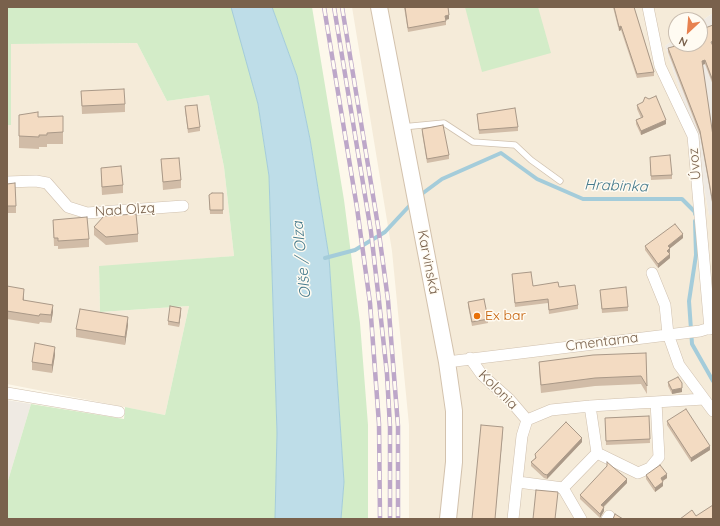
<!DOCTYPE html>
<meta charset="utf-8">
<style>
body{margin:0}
#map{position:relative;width:720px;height:526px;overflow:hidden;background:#fdf8eb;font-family:Quicksand,sans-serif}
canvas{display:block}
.frame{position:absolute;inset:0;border:8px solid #79614c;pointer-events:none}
.north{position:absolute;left:668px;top:12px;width:40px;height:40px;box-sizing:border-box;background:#fffbf2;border:1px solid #c9bdb0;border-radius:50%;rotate:206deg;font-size:11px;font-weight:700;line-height:16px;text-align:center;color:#79614c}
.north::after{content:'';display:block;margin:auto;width:14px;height:18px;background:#e7814f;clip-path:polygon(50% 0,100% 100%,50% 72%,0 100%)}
</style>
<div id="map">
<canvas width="720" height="526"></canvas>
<div class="frame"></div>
<div class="north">N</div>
</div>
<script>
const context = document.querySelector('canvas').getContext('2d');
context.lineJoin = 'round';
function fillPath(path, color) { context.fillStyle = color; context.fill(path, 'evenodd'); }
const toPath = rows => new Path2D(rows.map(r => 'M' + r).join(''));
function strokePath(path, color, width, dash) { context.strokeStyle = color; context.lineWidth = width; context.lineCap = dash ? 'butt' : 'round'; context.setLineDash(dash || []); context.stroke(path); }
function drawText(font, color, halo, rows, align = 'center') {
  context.font = font + ' Quicksand,sans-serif'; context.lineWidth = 3; context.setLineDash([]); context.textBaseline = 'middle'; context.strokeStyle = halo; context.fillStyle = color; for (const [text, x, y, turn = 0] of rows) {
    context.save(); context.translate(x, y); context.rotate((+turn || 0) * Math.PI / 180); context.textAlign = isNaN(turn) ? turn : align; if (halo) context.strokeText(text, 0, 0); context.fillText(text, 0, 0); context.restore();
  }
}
fillPath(toPath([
 [352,7,713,7,713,13,700,22,700,20,676,20,676,38,665,46,694,133,709,215,713,215,713,519,409,519,409,425,392,251],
 [137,43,167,101,209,95,224,167,234,256,99,267,100,312,189,306,165,415,7,384,7,125,11,125,11,44]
]), '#f5ebd9');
fillPath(toPath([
 [713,13,713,215,709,215,694,133,665,46,676,38,676,44,700,44,700,22],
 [7,400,31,404,7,484]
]), '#efeae3');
fillPath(toPath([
 [7,7,231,7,233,10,258,104,269,176,277,433,275,519,7,519,7,484,31,404,124,419,125,407,165,415,189,306,100,312,99,266,234,256,224,167,209,95,167,101,137,43,11,44,11,125,7,125],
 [272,7,312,7,344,200,360,323,368,425,368,519,341,519,344,482,329,257,310,139,297,76],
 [465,7,538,7,551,53,482,72]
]), '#d3ecc8');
const water = toPath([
 [231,7,272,7,297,76,310,139,329,257,344,482,341,519,275,519,277,433,269,176,258,104,231,7]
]);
fillPath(water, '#bedde8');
strokePath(water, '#a4ccda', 1);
strokePath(toPath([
 [419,196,442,179,501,153,537,179,583,199,682,199,695,212,695,214],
 [695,221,696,255,689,301,692,344,713,381],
 [325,258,355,250,385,232,412,203]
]), '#a4ccda', 4);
const service = toPath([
 [402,127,444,123,473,142,515,145,531,160,560,181]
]);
const minor = toPath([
 [648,7,660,66,693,136,710,329],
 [7,182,36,181,47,183,68,207,87,213,183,206],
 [652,273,665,305,668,334,679,365,713,411],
 [470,358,482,375,509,399,527,420],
 [447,362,700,331,713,327],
 [7,393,119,412],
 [597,453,638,473,650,468,659,457,656,402],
 [518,482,563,488,597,453,590,406],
 [563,488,581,519],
 [513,519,522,436,527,420,551,410,590,406,704,399],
 [607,519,609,516]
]);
const secondary = toPath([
 [379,7,447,362,454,411,454,462,448,519]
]);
strokePath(service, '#d0c1af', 7);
strokePath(minor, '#d0c1af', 12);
strokePath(secondary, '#d3c2ad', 18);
strokePath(service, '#fff', 5.5);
strokePath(minor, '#fff', 11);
strokePath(secondary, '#fff', 16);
const rail = toPath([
 [324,7,357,208,370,303,379,424,380,519],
 [334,7,371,232,379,301,387,374,390,427,390,519],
 [342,7,378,226,388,300,398,426,398,519]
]);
strokePath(rail, '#bda7c9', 4.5);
strokePath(rail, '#fffbf2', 3, [9]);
fillPath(toPath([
 [404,7,448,7,449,19,446,20,446,25,408,32],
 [613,7,634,7,654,72,654,76,637,78,621,30,619,31],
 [713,45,713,85,705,64,702,65,713,136,713,208,700,135,668,52,668,48],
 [81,91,125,104,125,112,82,114],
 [637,105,666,124,641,135,636,124,636,120,641,118,637,109],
 [185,106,200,127,200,131,188,133,185,110],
 [477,114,518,127,518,131,479,134],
 [19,115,38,117,63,132,63,144,47,144,47,147,39,147,39,149,19,148],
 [422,129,449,155,449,159,427,163,422,133],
 [161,159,181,180,181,188,163,190],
 [650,161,672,175,672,179,651,180],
 [101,168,123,185,123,193,102,195,101,176],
 [7,184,16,206,16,213,7,213],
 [223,193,223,214,210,214,209,195],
 [53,220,89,239,89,247,58,249,58,246,54,246],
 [94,227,138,234,138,242,106,245,94,235],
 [683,238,670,248,670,258,658,268,645,250,645,246],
 [512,274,533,286,559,287,578,305,578,309,549,314,548,303,515,307],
 [7,286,24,297,24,300,53,312,51,323,40,322,39,324,7,319],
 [600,290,628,307,628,311,602,313],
 [468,302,488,319,488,323,472,326,468,306],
 [181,312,179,327,168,325,168,321],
 [128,325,125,345,76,337,76,329],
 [646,353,647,394,641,384,595,386,541,393,539,370,539,362],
 [55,355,52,373,32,370,32,362],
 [668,382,682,392,672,394,668,386],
 [649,416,650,443,606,445,605,418],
 [667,421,710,450,691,462,667,425],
 [582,442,547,479,544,478,531,466,531,462,535,458,535,454],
 [646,475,667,478,663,481,663,486,655,492,646,479],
 [627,483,604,507,604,511,600,518,580,499,580,495]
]), '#d1bca7');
fillPath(toPath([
 [449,15,449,19,445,20,445,16],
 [621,26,621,30,619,31,619,27],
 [705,60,705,64,702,65,702,61],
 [666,120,666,124,641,135,641,131],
 [683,234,683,238,668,250,668,246],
 [670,248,670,252,667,255,667,251],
 [670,254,670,258,658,268,658,264],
 [24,289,24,297,23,308,23,300],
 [53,305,53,312,51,323,51,315],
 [181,308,181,312,179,327,179,323],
 [128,317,128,325,125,345,125,337],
 [55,347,55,355,52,373,52,365],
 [682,388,682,392,672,394,672,390],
 [503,427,503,431,495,519],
 [582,438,582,442,547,479,547,475],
 [710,446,710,450,691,462,691,458],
 [667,474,667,478,661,482,661,478],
 [627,479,627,483,601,509,601,505],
 [663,482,663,486,655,492,655,488],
 [604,507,604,511,600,518,600,514]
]), '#a98');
const building = toPath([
 [405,7,448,7,449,15,445,16,446,21,408,28,405,7],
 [614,7,634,7,654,72,637,74,621,26,619,27,614,7],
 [713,25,713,41,711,42,713,46,713,81,705,60,702,61,713,136,713,204,700,131,668,48,683,44,700,44,700,30,713,25],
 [124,89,125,104,82,106,81,91,124,89],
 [656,96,666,120,641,131,636,120,643,117,637,105,643,102,645,97,649,99,656,96],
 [197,105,200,127,188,129,185,106,197,105],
 [515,108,518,127,479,130,477,114,515,108],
 [38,112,38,117,63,116,63,132,47,133,47,135,39,135,39,137,19,136,19,115,38,112],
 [443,125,449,155,427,159,422,129,443,125],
 [670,155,672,175,651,176,650,157,670,155],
 [179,158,181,180,163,182,161,159,179,158],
 [121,166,123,185,102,187,101,168,121,166],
 [15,183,16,206,7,206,7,184,15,183],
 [212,193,223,193,223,210,210,210,209,195,212,193],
 [136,214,138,234,106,237,94,227,104,216,136,214],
 [87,217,89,239,58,241,58,238,54,238,53,220,87,217],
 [675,224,683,234,668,246,670,248,667,251,670,254,658,264,645,246,675,224],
 [531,272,533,286,558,282,559,287,575,285,578,305,549,310,548,299,515,303,512,274,531,272],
 [7,286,24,289,23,300,53,305,51,315,40,314,39,316,7,311,7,286],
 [626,287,628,307,602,309,600,290,626,287],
 [484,299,488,319,472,322,468,302,484,299],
 [170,306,181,308,179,323,168,321,170,306],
 [80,309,128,317,125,337,76,329,80,309],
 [35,343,55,347,52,365,32,362,35,343],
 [646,353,647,386,641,376,595,378,541,385,539,362,593,355,646,353],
 [678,377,682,383,682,388,672,390,668,382,678,377],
 [686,409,710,446,691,458,667,421,686,409],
 [649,416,650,439,606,441,605,418,649,416],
 [566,422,582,438,547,475,544,474,531,462,536,458,535,454,566,422],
 [481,425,503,427,495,519,472,519,481,425],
 [607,462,627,479,601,505,604,507,600,514,580,495,607,466,607,462],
 [660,465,667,474,661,478,663,482,655,488,646,475,660,465],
 [536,490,558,492,555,519,533,519,536,490],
 [713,505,713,519,680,519,692,510,696,516,713,505],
 [615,514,623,519,613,519,615,514]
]);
fillPath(building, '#f3dbc2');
strokePath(building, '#a98', 1);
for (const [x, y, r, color] of [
 [477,316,4,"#e8710a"]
]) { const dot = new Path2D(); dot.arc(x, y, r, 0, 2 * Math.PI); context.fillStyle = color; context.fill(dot); strokePath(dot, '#fffbf2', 1.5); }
drawText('14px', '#79614c', '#fffbf2', [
 ["Úvoz",695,164,-95],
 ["Nad Olzą",125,210,-4],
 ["Karvinská",428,262,79],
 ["Cmentarna",602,342,-7],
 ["Kolonia",498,390,45]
]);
drawText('14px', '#c56008', '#fffbf2', [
 ["Ex bar",485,316]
], 'left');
drawText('italic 15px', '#457a8c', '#fffbf2', [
 ["Hrabinka",616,186,2],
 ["Olše / Olza",302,260,-96]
]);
</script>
